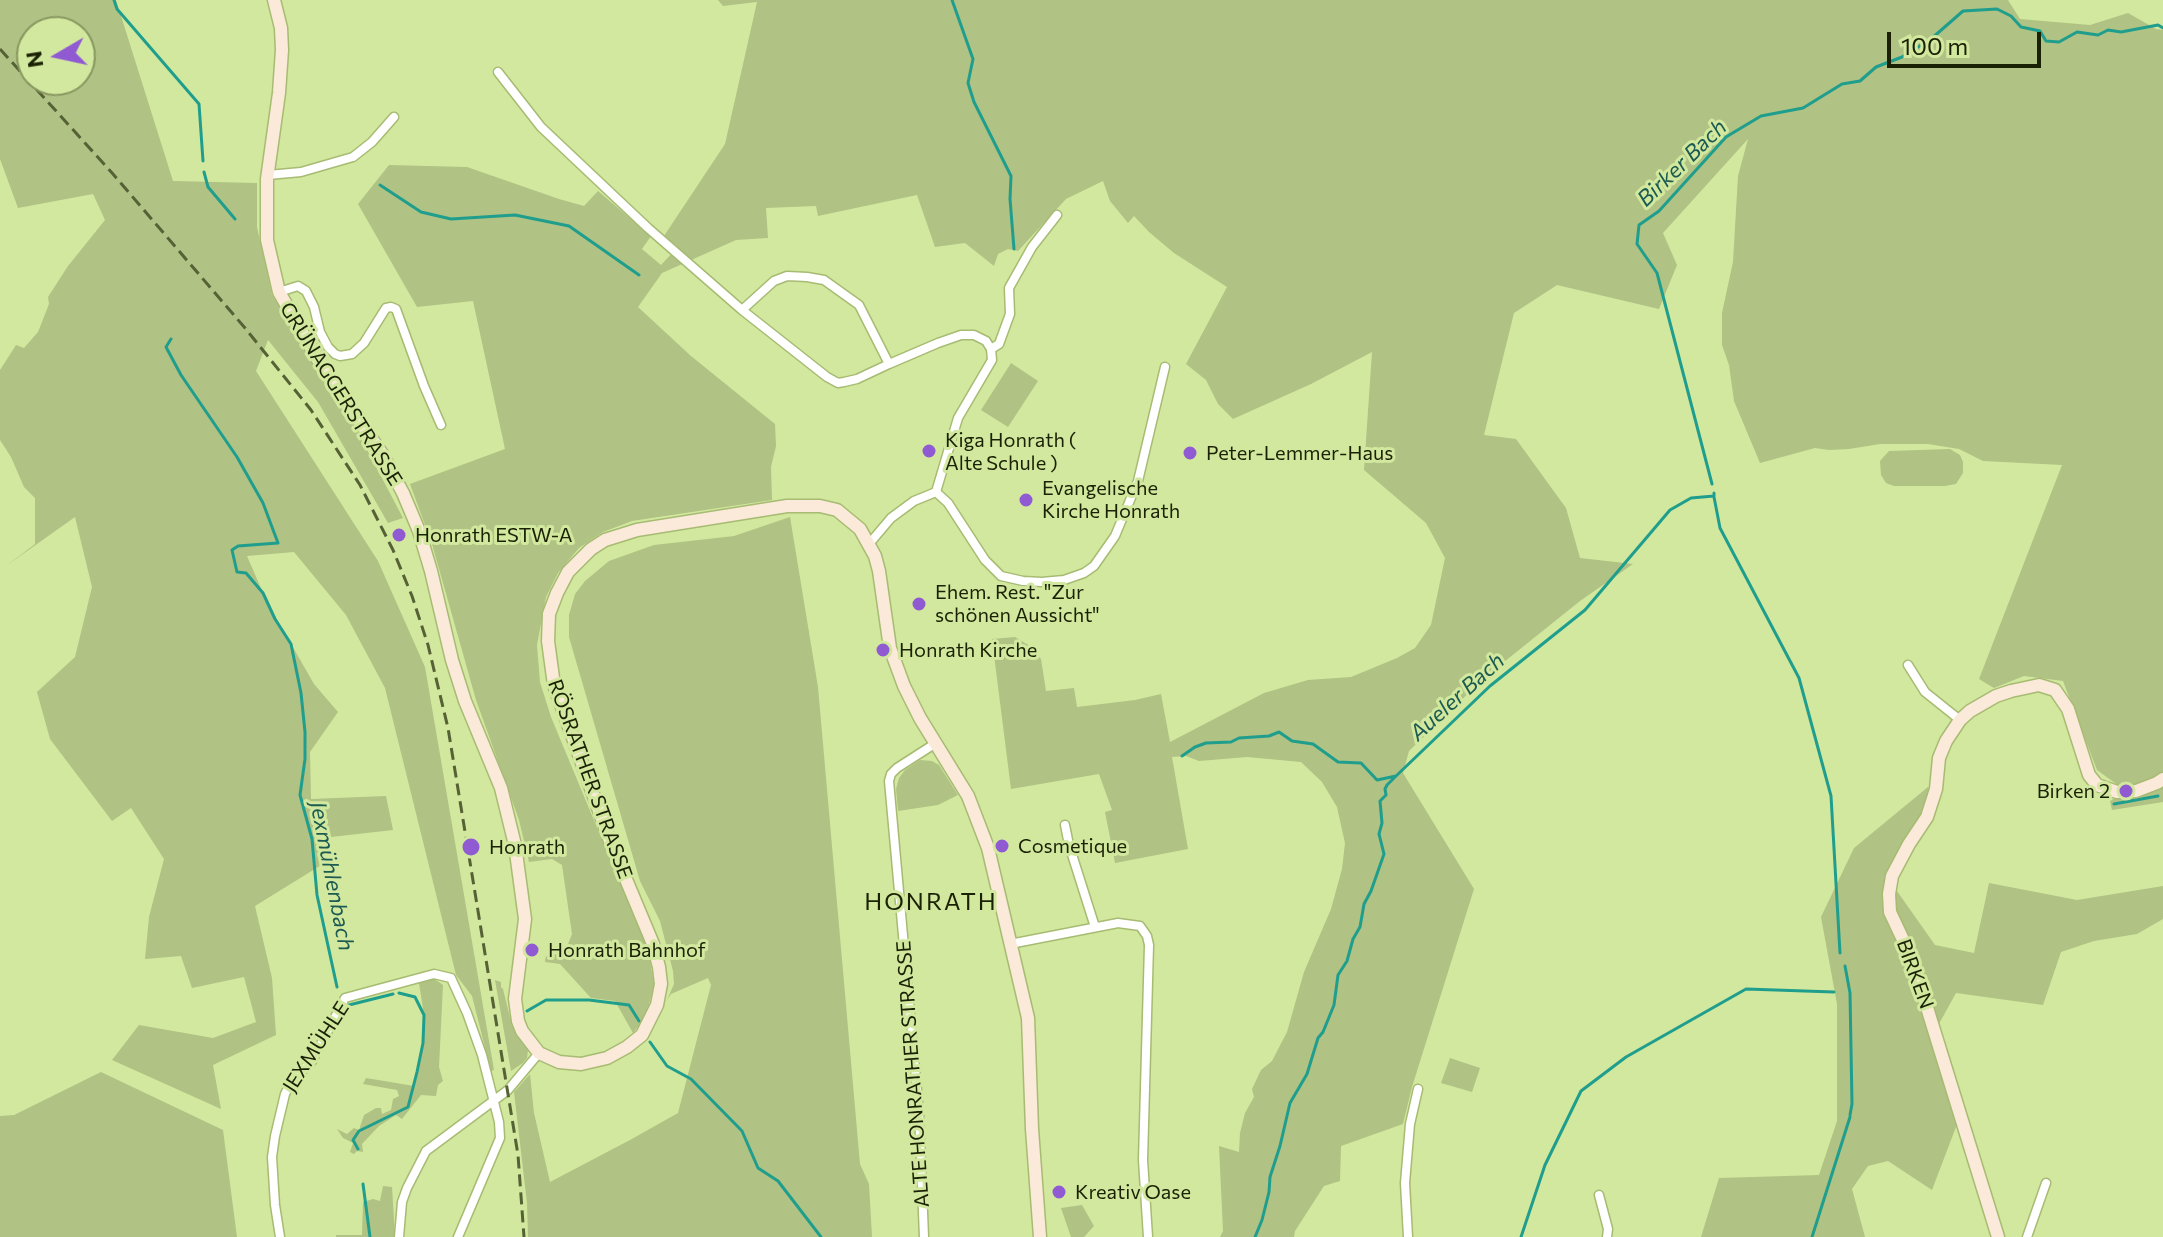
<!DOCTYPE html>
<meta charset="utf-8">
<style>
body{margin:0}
#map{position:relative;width:2163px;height:1237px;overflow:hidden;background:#d2e89e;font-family:Commissioner,sans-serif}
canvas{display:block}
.north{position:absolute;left:16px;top:16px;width:80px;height:80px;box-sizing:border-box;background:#d2e89e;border:2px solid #889860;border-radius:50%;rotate:261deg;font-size:22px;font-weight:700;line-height:32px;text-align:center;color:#1a2104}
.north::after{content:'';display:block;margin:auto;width:28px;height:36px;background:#8f5ad2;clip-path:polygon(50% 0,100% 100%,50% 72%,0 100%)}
.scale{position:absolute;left:1887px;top:32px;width:154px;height:36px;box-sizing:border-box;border:4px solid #1a2104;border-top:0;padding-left:10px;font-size:24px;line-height:28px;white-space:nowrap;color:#1a2104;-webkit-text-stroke:6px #d2e89e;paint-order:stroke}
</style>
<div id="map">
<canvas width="2163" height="1237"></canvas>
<div class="north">N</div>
<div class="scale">100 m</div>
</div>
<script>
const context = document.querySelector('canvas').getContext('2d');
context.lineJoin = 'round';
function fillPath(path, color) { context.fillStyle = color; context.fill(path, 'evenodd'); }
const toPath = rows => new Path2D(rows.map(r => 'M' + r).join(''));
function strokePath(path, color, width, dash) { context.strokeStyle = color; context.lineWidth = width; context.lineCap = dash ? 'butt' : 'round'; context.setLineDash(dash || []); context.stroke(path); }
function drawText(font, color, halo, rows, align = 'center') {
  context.font = font + ' Commissioner,sans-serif'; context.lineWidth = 6; context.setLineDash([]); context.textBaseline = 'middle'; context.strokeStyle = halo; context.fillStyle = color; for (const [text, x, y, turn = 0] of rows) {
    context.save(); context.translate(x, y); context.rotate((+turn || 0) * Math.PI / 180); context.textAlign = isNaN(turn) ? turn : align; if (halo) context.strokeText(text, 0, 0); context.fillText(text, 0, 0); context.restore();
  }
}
fillPath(toPath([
 [0,0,116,0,173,181,257,183,257,227,272,295,343,404,403,518,388,523,318,402,268,340,256,371,378,561,425,667,494,1070,491,1071,472,996,456,975,385,688,346,615,294,552,247,556,267,602,314,684,338,712,310,752,311,799,386,796,393,830,331,837,331,859,255,906,272,978,276,1035,213,1065,221,1109,112,1060,139,1025,213,1038,256,1022,244,977,192,988,181,956,145,959,149,917,164,859,131,808,112,821,50,739,37,692,75,657,92,587,75,517,6,566,35,544,35,498,24,487,11,457,0,440,0,370,16,345,24,348,38,332,49,304,48,297,68,266,105,220,93,194,18,208,0,159],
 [32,32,80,32,80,80,32,80],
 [718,0,2008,0,2020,19,2090,25,2128,13,2156,29,2163,30,2163,802,2112,810,2110,801,2136,784,2119,786,2097,770,2063,681,2024,676,1994,688,1979,679,2062,465,1983,461,1959,449,1928,444,1880,444,1849,449,1829,450,1815,448,1760,463,1734,401,1729,365,1722,345,1722,313,1733,262,1738,176,1748,139,1663,233,1677,265,1659,309,1557,285,1514,313,1484,435,1516,439,1566,508,1580,558,1633,564,1580,601,1484,678,1409,751,1403,773,1474,889,1412,1087,1403,1124,1341,1146,1340,1181,1324,1186,1295,1231,1294,1237,1220,1237,1223,1231,1219,1146,1239,1152,1240,1133,1245,1113,1254,1097,1252,1089,1261,1070,1272,1061,1287,1032,1304,972,1331,909,1342,869,1345,843,1337,807,1322,782,1301,762,1247,757,1199,761,1186,756,1172,757,1188,849,1115,863,1105,812,1112,810,1099,774,1011,789,992,639,1015,637,1030,646,1041,659,1046,691,1074,688,1077,707,1135,700,1161,694,1170,742,1264,693,1308,680,1351,677,1397,658,1415,648,1431,625,1445,558,1426,523,1364,470,1372,352,1311,384,1233,419,1218,404,1206,380,1186,364,1227,287,1174,253,1149,232,1134,216,1128,223,1110,201,1103,181,1066,199,1018,251,1008,249,998,254,994,266,965,243,935,247,917,195,818,216,816,206,766,208,768,238,736,240,662,273,638,307,691,356,775,424,776,446,771,467,772,500,632,521,603,532,579,548,558,573,546,597,537,645,540,682,551,717,648,950,654,984,646,1017,633,1033,615,1001,591,998,560,964,545,962,546,956,558,954,568,944,572,934,562,865,552,859,529,862,519,820,476,700,432,544,410,484,505,449,473,301,417,307,358,204,389,165,467,167,559,199,584,206,598,191,651,236,642,249,661,265,677,248,664,236,725,144,757,2,723,6],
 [1011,363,1038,381,1008,427,981,410],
 [1950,449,1960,455,1963,462,1963,473,1956,484,1945,486,1894,486,1886,483,1881,475,1880,461,1889,451],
 [790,517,818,687,860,1164,869,1184,872,1237,528,1237,527,1203,514,1092,530,1074,534,1113,550,1182,630,1140,678,1113,711,985,708,978,671,994,667,1000,674,984,673,971,660,921,640,881,569,637,569,615,575,594,585,581,609,561,654,545,734,536],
 [920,760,932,761,939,765,958,795,938,805,898,811,896,789,899,778,905,770],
 [1928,787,1930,791,1925,812,1885,874,1935,945,1974,953,1989,883,2077,900,2163,886,2163,919,2137,934,2094,941,2061,952,2043,1005,1956,993,1935,1031,1959,1119,1932,1190,1888,1161,1868,1166,1852,1189,1865,1237,1701,1237,1719,1178,1819,1175,1837,1121,1837,1004,1821,917,1854,848],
 [433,978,443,985,439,1067,443,1081,438,1085,436,1096,421,1095,402,1119,396,1115,379,1126,362,1144,363,1152,357,1151,354,1154,350,1152,353,1143,343,1138,337,1129,347,1134,354,1128,359,1130,364,1115,376,1108,381,1108,382,1114,391,1110,393,1099,399,1096,397,1090,363,1084,366,1078,414,1086,423,1042,424,1015,419,983],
 [495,980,501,982,501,987,503,989,512,1026,528,1050,527,1058,523,1063,511,1071],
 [1450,1058,1480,1068,1472,1092,1441,1083],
 [101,1072,223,1130,237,1237,0,1237,0,1116,14,1115],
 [383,1186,392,1187,395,1237,336,1237,336,1235,362,1235,363,1202,373,1199,380,1201],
 [1082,1205,1094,1226,1084,1237,1071,1237,1061,1208]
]), '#b0c284');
strokePath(toPath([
 [114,0,117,9,199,104,203,161],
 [952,0,973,59,968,83,974,102,1011,176,1010,199,1014,249],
 [204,172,208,187,235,219],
 [380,185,421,212,451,219,515,215,569,226,639,275],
 [171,339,166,347,181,375,237,457,263,503,278,543,238,546,232,550,237,572,246,573,263,593,275,619,291,644,301,693,305,732,305,759,300,795,312,839,317,895,337,987],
 [1712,484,1657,273,1637,244,1639,225,1659,211,1726,137,1761,116,1803,108,1842,84,1860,81,1876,67,1902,57,1931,39,1963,11,1997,9,2011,16,2021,27,2040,31,2046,41,2059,42,2077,32,2098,35,2108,30,2121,32,2158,25,2163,28],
 [1714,497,1720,528,1799,678,1831,796,1840,953],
 [1182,756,1195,747,1206,743,1231,742,1239,738,1269,736,1279,732,1292,741,1313,744,1338,762,1361,763,1377,780,1396,776,1490,686,1585,610,1670,510,1691,498,1714,496,1714,493],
 [2114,804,2158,796],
 [1845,966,1850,993,1852,1104,1850,1115],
 [349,1005,393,994],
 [527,1011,546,1000,589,1000,629,1005,639,1021],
 [650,1042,667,1066,691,1079,742,1131,758,1168,778,1181,821,1237],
 [358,1149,353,1140,359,1131,408,1107,417,1072,423,1043,424,1015,415,997,399,993],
 [363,1184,370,1237],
 [1255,1237,1262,1220,1269,1192,1270,1177,1280,1146,1290,1103,1307,1074,1318,1038,1323,1032,1334,1005,1338,975,1347,961,1353,939,1360,927,1364,904,1371,891,1384,854,1379,834,1382,823,1380,801,1386,795,1385,789,1387,785,1396,776],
 [1521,1237,1545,1165,1581,1091,1626,1057,1746,989,1834,992],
 [1812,1237,1850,1117]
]), '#209e8d', 3);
const street = toPath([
 [498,72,541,127,648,228,742,310,827,377,838,383,844,382,857,379,889,364],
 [268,175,301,172,353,157,372,142,394,117],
 [279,292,298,286,306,291,314,307,320,332,328,347,335,354,340,356,352,354,364,343,386,308,391,307,396,309,424,386,441,425],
 [742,310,774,281,787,276,807,277,824,280,859,305,889,364,938,343,961,335,974,335,986,341,991,349,992,360,958,418,936,492],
 [991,349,999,344,1010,314,1009,288,1032,247,1057,215],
 [936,492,948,503,985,560,1001,576,1023,581,1042,582,1064,580,1084,573,1094,566,1115,536,1138,481,1165,367],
 [869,544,891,518,914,501,936,492],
 [1908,665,1925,692,1960,720],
 [1065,825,1069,845,1095,927],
 [1010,944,1118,923,1140,926,1147,936,1149,945,1143,1160,1148,1237],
 [1599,1195,1608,1229,1607,1237],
 [280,1237,275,1205,272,1157,275,1136,285,1094,291,1082,312,1061,345,998,434,974,451,978,467,1013,482,1055,499,1122,500,1138,458,1237],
 [399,1237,402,1202,407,1188,426,1151,508,1090,539,1053],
 [924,1237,919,1112,889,781,891,774,897,768,936,743],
 [1408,1237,1405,1183,1410,1124,1418,1089],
 [2027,1237,2046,1183]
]);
const secondary = toPath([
 [274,0,281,28,282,50,279,93,267,179,267,240,279,292,320,363,382,454,403,493,419,531,431,571,452,660,465,701,501,788,515,845,525,919,515,999,518,1021,522,1031,539,1053,559,1062,581,1064,607,1058,627,1047,642,1035,657,1005,661,984,659,967,653,944,610,841,554,685,548,641,549,614,557,593,568,572,591,549,605,540,637,530,787,506,820,506,837,510,860,529,875,556,879,571,890,648,904,686,920,718,968,796,988,848,1028,1018,1032,1129,1040,1237],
 [1998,1237,1912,959,1890,912,1889,894,1892,876,1909,844,1927,817,1936,789,1939,758,1946,741,1960,720,1970,711,1996,696,2011,691,2039,685,2055,690,2068,709,2089,775,2097,785,2117,792,2136,791,2157,783,2163,779]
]);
strokePath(street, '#a7bb73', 11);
strokePath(secondary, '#a7bb73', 15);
strokePath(street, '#fff', 8);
strokePath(secondary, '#fbe9d9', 12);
strokePath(toPath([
 [0,49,113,174,245,328,311,410,360,485,393,550,412,596,428,645,448,728,518,1155,524,1237]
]), '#566236', 3, [12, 6]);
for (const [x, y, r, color] of [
 [929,451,8,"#8f5ad2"],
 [1190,453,8,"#8f5ad2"],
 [1026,500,8,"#8f5ad2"],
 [399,535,8,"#8f5ad2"],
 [919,604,8,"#8f5ad2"],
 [883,650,8,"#8f5ad2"],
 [2126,791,8,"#8f5ad2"],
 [1002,846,8,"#8f5ad2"],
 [471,847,10,"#8f5ad2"],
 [532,950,8,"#8f5ad2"],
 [1059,1192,8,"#8f5ad2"]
]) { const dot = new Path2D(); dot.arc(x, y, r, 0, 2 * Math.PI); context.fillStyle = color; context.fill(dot); strokePath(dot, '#d2e89e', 3); }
drawText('20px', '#1a2104', '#d2e89e', [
 ["GRÜNAGGERSTRASSE",341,394,58],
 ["RÖSRATHER STRASSE",590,779,70],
 ["BIRKEN",1915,974,70],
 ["JEXMÜHLE",316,1047,-57],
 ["ALTE HONRATHER STRASSE",913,1074,-94]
]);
drawText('20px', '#1a2104', '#d2e89e', [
 ["Kiga Honrath (",945,440],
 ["Alte Schule )",945,463],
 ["Peter-Lemmer-Haus",1206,453],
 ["Evangelische",1042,488],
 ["Kirche Honrath",1042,511],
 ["Honrath ESTW-A",415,535],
 ["Ehem. Rest. \"Zur",935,592],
 ["schönen Aussicht\"",935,615],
 ["Honrath Kirche",899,650],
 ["Birken 2",2110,791,"right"],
 ["Cosmetique",1018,846],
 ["Honrath",489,847],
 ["Honrath Bahnhof",548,950],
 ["Kreativ Oase",1075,1192]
], 'left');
drawText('italic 22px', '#1c5b52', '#d2e89e', [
 ["Birker Bach",1682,163,-44],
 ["Aueler Bach",1457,697,-42],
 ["Jexmühlenbach",332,876,79]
]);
context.letterSpacing = '2px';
drawText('24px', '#1a2104', '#d2e89e', [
 ["HONRATH",931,902]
]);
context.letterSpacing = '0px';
</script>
